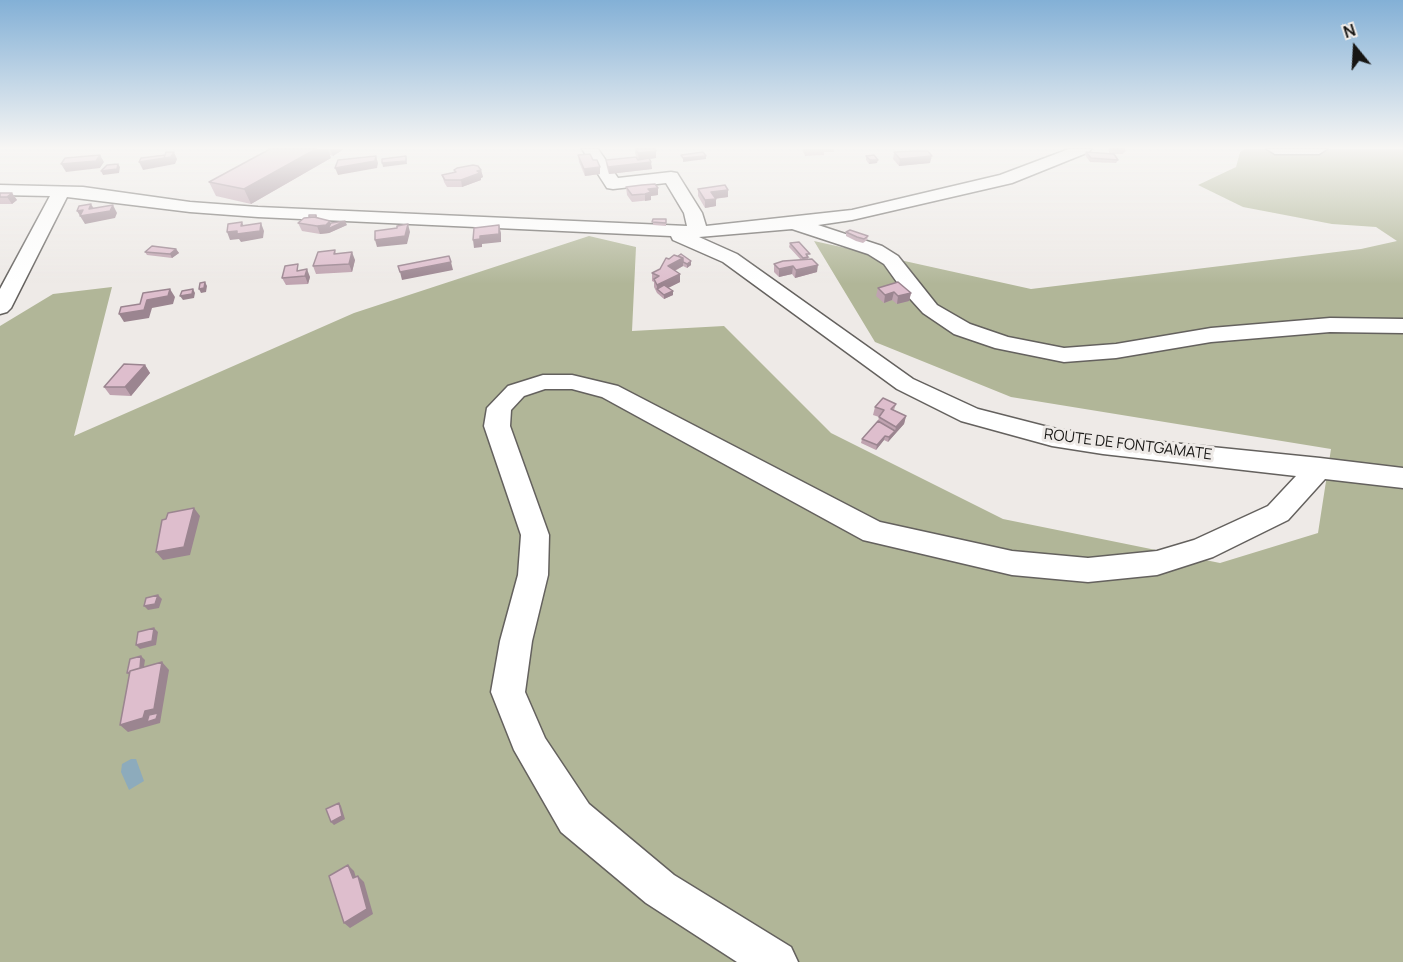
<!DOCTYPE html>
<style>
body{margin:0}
#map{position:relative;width:1403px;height:962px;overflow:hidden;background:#eeeae7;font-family:Manrope,sans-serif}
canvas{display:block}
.north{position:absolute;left:1325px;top:18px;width:60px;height:60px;-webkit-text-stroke:4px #eeeae7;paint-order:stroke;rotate:342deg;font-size:16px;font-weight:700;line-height:24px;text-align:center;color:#171614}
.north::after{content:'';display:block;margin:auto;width:21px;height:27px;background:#171614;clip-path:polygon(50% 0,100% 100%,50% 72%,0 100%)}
</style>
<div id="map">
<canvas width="1403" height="962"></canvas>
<div class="north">N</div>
</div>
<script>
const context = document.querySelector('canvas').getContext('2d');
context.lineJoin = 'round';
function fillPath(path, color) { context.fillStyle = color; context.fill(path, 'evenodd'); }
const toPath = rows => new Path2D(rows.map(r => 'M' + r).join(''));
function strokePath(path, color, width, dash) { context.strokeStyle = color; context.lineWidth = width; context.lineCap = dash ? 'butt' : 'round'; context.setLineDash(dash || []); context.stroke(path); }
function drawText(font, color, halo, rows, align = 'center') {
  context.font = font + ' Manrope,sans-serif'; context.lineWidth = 6; context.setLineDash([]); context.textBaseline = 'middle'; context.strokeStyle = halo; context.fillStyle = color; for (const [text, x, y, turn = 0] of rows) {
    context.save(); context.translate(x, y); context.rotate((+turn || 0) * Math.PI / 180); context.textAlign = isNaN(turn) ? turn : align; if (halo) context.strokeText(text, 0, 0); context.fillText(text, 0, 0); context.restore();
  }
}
fillPath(toPath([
 [1245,149,1403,149,1403,962,0,962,0,326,53,294,112,287,74,436,354,313,589,236,636,247,632,331,724,326,831,433,1003,519,1220,563,1318,533,1331,449,1011,397,875,342,814,241,1031,289,1361,249,1397,241,1376,227,1332,224,1243,207,1198,185,1236,167,1240,152]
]), '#b1b698');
fillPath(toPath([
 [131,759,136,759,144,781,129,790,121,772,122,764]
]), '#8dabbc');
const minor = toPath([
 [582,149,598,149,618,178,671,172,677,173,702,213,706,226,852,210,1000,175,1069,149,1091,149,1089,152,1012,183,852,220,818,225,882,246,898,256,937,305,970,324,1008,337,1064,348,1116,344,1211,328,1330,318,1403,319,1403,333,1330,332,1211,342,1116,358,1064,362,995,348,954,334,923,313,904,292,884,264,868,254,792,229,699,237,737,254,913,379,978,409,1052,428,1103,436,1320,458,1403,468,1403,488,1325,479,1288,520,1213,557,1157,575,1088,582,1012,575,863,540,602,397,572,389,545,389,524,396,511,410,510,426,549,535,548,575,532,641,525,692,545,738,589,804,674,875,791,947,798,962,737,962,646,903,561,832,514,750,491,692,500,641,518,575,521,535,484,426,487,408,508,386,543,375,572,375,618,386,880,522,1012,551,1088,558,1157,551,1194,540,1268,506,1296,476,1103,454,1052,446,961,421,897,389,723,262,673,240,671,236,258,217,190,212,67,197,11,308,7,312,0,314,0,289,50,196,0,195,0,185,83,187,190,202,258,207,687,226,684,213,666,183,613,189,607,188,582,149],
 [1267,149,1327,149,1319,154,1275,154,1267,149]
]);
strokePath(minor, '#64615e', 3);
fillPath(minor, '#fff');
fillPath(toPath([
 [270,149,344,149,333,156,330,155,331,158,251,204,216,196,209,182],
 [635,149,655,149,656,158,650,159,652,169,609,174,607,168,606,160,638,160,635,153],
 [802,149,834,149,834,152,824,152,824,155,805,156],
 [1108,149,1124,149,1125,151,1123,154,1114,154,1118,160,1116,163,1090,162,1085,155,1086,152,1110,154],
 [894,152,930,163,899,166,893,159],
 [578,155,593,160,600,167,600,174,585,176,579,162],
 [866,156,877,163,869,164,866,160],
 [454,170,481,170,483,177,481,178,481,180,462,187,447,187,444,182,442,175,455,173],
 [626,187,658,195,651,196,651,200,632,202,627,195],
 [698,189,728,190,728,197,715,199,716,206,705,208,698,196],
 [0,193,12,193,17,200,12,204,0,204],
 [316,215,317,217,331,224,347,225,329,233,320,234,302,231,298,223,309,217],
 [653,219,666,219,666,226,653,225],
 [846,232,868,236,867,240,863,243,856,241,846,236],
 [790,243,810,258,808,258,808,259,817,272,795,278,792,274,779,277,774,272,774,264,801,260,789,247],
 [176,249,179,253,172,258,147,255,145,252],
 [335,250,336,254,355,260,352,272,316,274,313,266],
 [666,258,691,265,687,268,683,266,675,271,680,274,680,282,668,288,673,295,664,299,657,293,654,287,654,282,652,281,652,273,660,269],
 [301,270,310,277,308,284,286,285,282,278],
 [878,288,911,293,909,301,897,304,892,300,884,303,876,296],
 [145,365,150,373,131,396,110,395,104,387],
 [896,404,894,410,906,416,904,424,894,435,888,442,884,440,876,450,861,443,862,439,878,421,879,417,873,415,875,407]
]), '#bfa3b0');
fillPath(toPath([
 [316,149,328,149,331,158,251,204,244,189],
 [330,149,344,149,333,156],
 [656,151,656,158,639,160,638,153],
 [174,152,177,159,175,164,143,170,139,162,165,155],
 [100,155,104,162,100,168,66,172,61,164],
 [376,156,378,163,377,168,338,175,335,168],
 [406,156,407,164,383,167,382,163],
 [706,156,706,159,683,162,683,158],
 [932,156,930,163,899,166,900,159],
 [870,160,878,160,877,163,869,164],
 [651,162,652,169,609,174,608,167],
 [118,164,120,167,119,173,103,175,101,171],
 [600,167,600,174,585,176,584,169],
 [481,170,483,177,481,178,481,180,462,187,461,180,477,171],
 [658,188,658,195,651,196,651,200,645,201,645,194,648,189],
 [728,190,728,197,711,199,711,192],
 [12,193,17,200,12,204,7,197],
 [716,199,716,206,705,208,705,200],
 [91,204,96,212,113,205,117,213,115,218,85,224,77,211,89,209],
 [330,221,332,227,345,221,347,225,329,233,320,234,317,226],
 [242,222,245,230,261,223,264,231,263,238,241,242,239,239,230,240,227,232,237,231,241,226],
 [408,224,410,232,407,244,377,247,375,240],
 [499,225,501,233,501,242,482,244,482,247,474,248,473,240],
 [176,249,179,253,172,258,170,254],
 [352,252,355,260,352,272,349,264],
 [683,258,683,266,668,274,668,266],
 [691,261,691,265,687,268,687,264],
 [451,262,453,270,402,280,400,272],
 [818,265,817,272,795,278,796,270],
 [793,266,792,274,779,277,779,269],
 [307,269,310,277,308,284,305,276],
 [680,274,680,282,660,292,657,289,657,293,657,285],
 [205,282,207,286,206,292,201,293,199,289],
 [170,289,175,297,173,304,152,308,149,318,124,322,119,314],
 [193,289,195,293,194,298,183,300,180,296],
 [673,291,673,295,664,299,664,295],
 [894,292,892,300,884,303,885,295],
 [911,293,909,301,897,304,898,296],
 [145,365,150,373,131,396,125,387],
 [906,416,904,424,888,442,889,437,895,431,896,427],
 [885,436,884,440,876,450,877,445],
 [194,508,200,516,190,555,163,560,156,552],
 [158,595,162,599,159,608,148,610,144,606],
 [154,628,158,632,156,645,140,649,136,645],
 [141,656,145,660,143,673,131,676,127,673],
 [162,662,169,670,160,723,128,732,120,725],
 [339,803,341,806,345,819,334,825,331,822],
 [348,865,354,871,358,884,353,878],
 [358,876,364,882,373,914,350,928,344,923]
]), '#9b8590');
const building = toPath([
 [270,149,316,149,244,189,209,182,270,149],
 [636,149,655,149,656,151,638,153,636,149],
 [1110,149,1124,149,1125,151,1111,150,1110,149],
 [913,151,928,151,932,156,900,159,894,152,913,151],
 [166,152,174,152,171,157,139,162,141,158,165,155,164,158,166,152],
 [703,152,706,156,683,158,681,155,703,152],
 [1086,152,1114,154,1118,160,1091,158,1086,152],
 [590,154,593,160,597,160,600,167,584,169,578,155,590,154],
 [100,155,96,161,61,164,65,158,100,155],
 [874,155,878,160,870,160,866,156,874,155],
 [376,156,375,161,335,168,338,160,376,156],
 [406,156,406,161,382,163,382,159,406,156],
 [636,157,638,160,649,158,651,162,608,167,606,160,636,157],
 [118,164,117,169,101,171,107,165,118,164],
 [473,165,478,166,481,170,477,171,480,173,461,180,445,180,442,175,456,172,454,170,457,168,473,165],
 [655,184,658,188,648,189,651,192,645,194,632,195,626,187,642,185,655,184],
 [725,185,728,190,711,192,716,199,705,200,698,189,725,185],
 [0,193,12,193,7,197,0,197,0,193],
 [91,204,89,209,113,205,110,211,80,216,83,210,77,211,79,206,91,204],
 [309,215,316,215,316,217,309,217,309,215],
 [314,217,330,221,326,225,317,226,298,223,304,218,314,217],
 [653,219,666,219,666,223,652,222,653,219],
 [345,221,328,229,331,223,345,221],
 [242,222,241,226,261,223,260,231,237,234,237,231,227,232,228,224,242,222],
 [408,224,405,236,375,240,375,231,397,228,397,226,408,224],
 [499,225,499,234,480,236,480,239,473,240,474,228,499,225],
 [850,230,868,236,864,239,857,237,846,232,850,230],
 [799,242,810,254,806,254,808,257,803,258,790,243,799,242],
 [152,246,176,249,170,254,145,252,152,246],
 [335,250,334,254,352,252,349,264,313,266,318,252,335,250],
 [681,254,691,261,687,264,683,262,683,258,678,256,681,254],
 [674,255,683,258,668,266,680,274,657,285,654,279,659,276,652,273,660,269,666,258,669,259,674,255],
 [449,256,451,262,400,272,398,266,449,256],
 [812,259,818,265,796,270,793,266,779,269,774,264,783,261,812,259],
 [298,264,297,271,307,269,305,276,282,278,285,266,298,264],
 [205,282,204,288,199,289,200,283,205,282],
 [898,282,911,293,898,296,894,292,885,295,878,288,898,282],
 [664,285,673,291,664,295,657,289,664,285],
 [170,289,168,296,147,300,144,310,119,314,121,307,140,304,143,293,170,289],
 [193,289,192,294,180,296,182,291,193,289],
 [124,364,145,365,125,387,104,387,124,364],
 [883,398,896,404,891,409,906,416,896,427,879,417,884,410,875,407,883,398],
 [878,421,895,431,889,437,885,436,877,445,862,439,878,421],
 [194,508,184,547,156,552,162,520,166,519,168,513,194,508],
 [158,595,155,604,144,606,146,598,158,595],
 [154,628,152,641,136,645,138,632,154,628],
 [141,656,140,668,130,671,130,672,127,673,130,659,141,656],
 [162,662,154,709,145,711,143,718,120,725,130,671,162,662],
 [158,713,156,719,147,722,149,715,158,713],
 [339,803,342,816,331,822,326,809,339,803],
 [348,865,353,878,358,876,367,909,344,923,329,876,348,865]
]);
fillPath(building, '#debecd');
strokePath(building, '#9b8590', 1.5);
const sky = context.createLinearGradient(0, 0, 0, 284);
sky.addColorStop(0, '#83b0d6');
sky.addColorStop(0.52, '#f7f6f4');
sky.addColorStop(1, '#f7f6f400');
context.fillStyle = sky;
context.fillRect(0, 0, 1403, 284);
drawText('15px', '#171614', '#eeeae7', [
 ["ROUTE DE FONTGAMATE",1128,445,7]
]);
</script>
